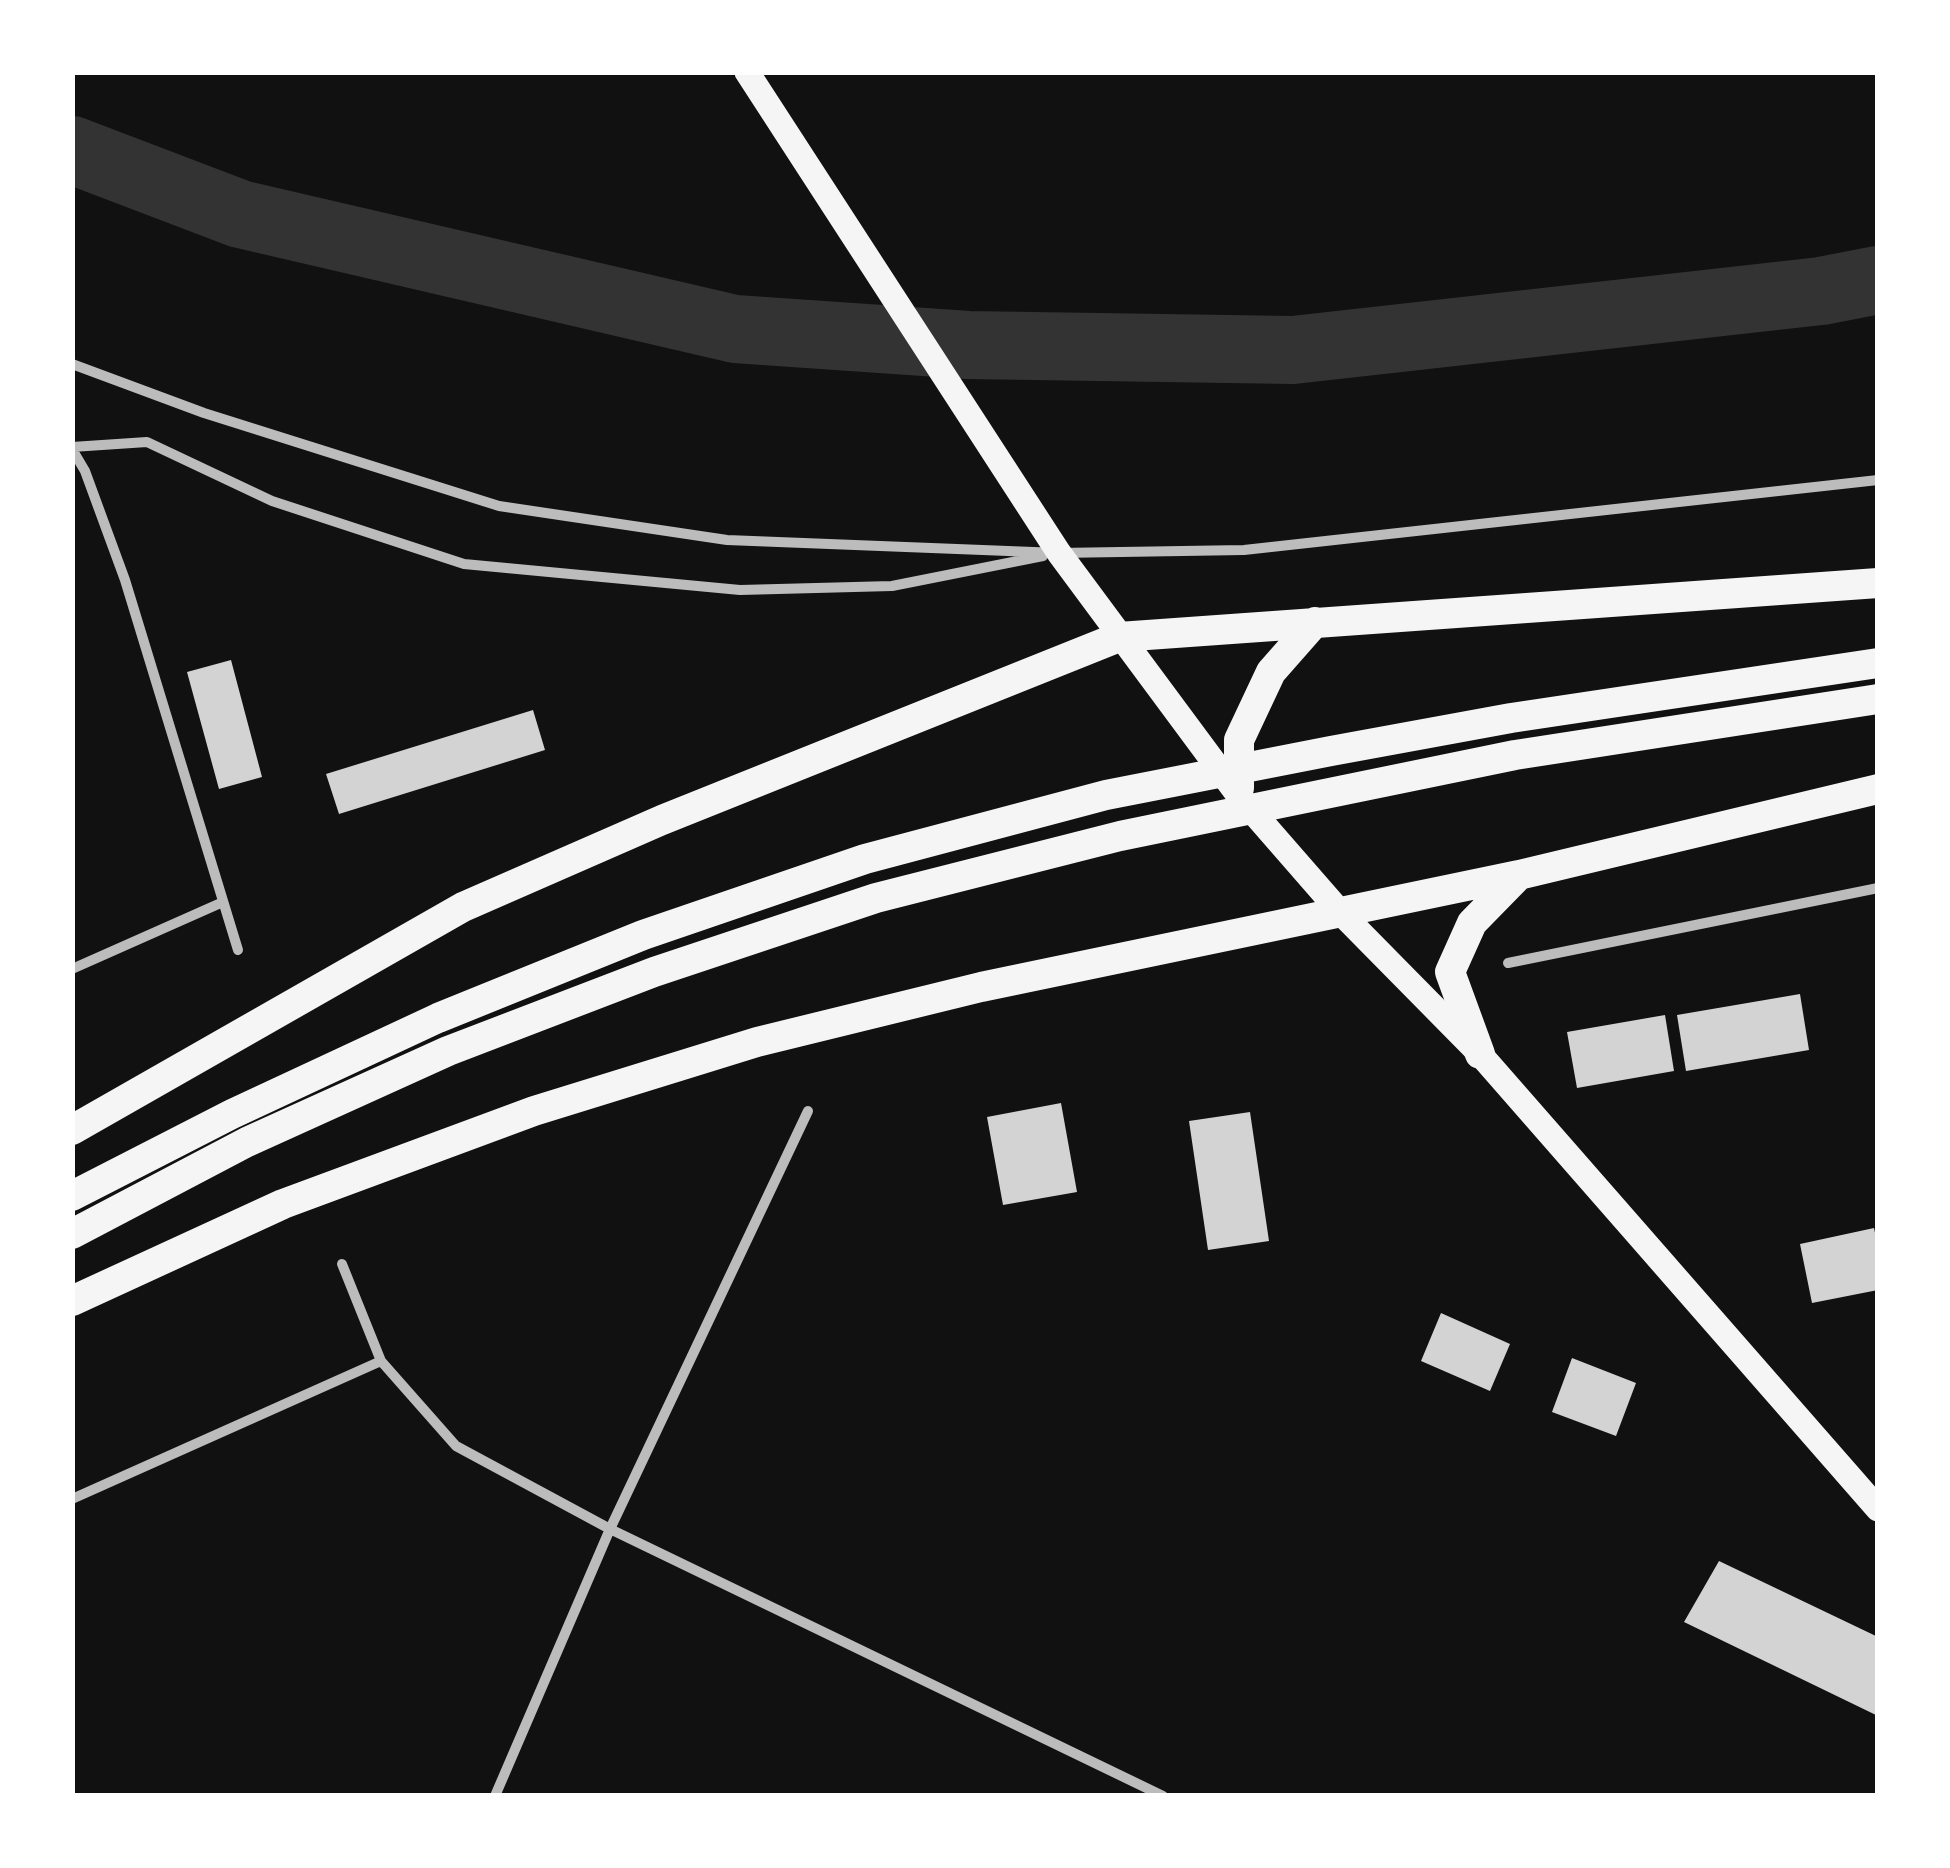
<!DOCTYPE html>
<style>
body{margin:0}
#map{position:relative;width:1950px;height:1868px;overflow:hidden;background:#111;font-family:Roboto,sans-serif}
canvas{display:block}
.frame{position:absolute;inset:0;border:75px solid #fff;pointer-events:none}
</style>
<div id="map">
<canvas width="1950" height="1868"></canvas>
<div class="frame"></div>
</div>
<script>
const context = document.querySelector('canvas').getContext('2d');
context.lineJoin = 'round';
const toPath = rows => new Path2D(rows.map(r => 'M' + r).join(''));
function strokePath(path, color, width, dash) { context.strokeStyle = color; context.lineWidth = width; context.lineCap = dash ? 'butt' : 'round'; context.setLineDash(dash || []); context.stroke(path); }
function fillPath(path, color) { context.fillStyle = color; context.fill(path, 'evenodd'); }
strokePath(toPath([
 [72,150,240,214,735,329,968,345,1293,350,1821,291,1878,280]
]), '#333', 68);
fillPath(toPath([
 [231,660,262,777,219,789,187,672],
 [533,710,545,750,339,814,326,774],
 [1800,994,1809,1050,1686,1071,1677,1015],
 [1665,1015,1674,1071,1577,1088,1567,1032],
 [1061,1103,1077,1192,1003,1205,987,1117],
 [1250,1112,1269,1241,1208,1250,1189,1121],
 [1874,1228,1878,1247,1878,1290,1812,1303,1800,1244],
 [1441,1313,1510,1344,1490,1391,1421,1361],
 [1572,1358,1636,1383,1616,1436,1552,1412],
 [1719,1561,1878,1637,1878,1716,1684,1622]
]), '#d3d3d3');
strokePath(toPath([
 [72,364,204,413,499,506,727,540,1059,553,1244,550,1878,480],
 [72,447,147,442,272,501,464,564,740,590,892,586,1043,556],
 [72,449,85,471,125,580,238,950],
 [1508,963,1878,888],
 [72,969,223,902],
 [342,1264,381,1361,456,1446,610,1529,1163,1796],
 [72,1499,381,1361],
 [495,1796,610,1529,808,1111]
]), '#bcbcbc', 10);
strokePath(toPath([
 [747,72,1059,553,1239,796,1341,913,1480,1054,1878,1509]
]), '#f5f5f5', 25);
strokePath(toPath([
 [1239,788,1239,740,1271,672,1315,622],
 [1480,1054,1450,972,1472,923,1519,875],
 [72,1130,463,907,662,820,1119,637,1878,583],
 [72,1196,232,1114,438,1018,643,935,865,859,1106,795,1331,751,1511,718,1878,663],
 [72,1234,247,1142,448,1051,654,972,876,898,1120,836,1515,755,1878,699],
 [72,1301,283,1204,534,1111,757,1042,981,987,1519,875,1878,789]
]), '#f5f5f5', 30);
</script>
